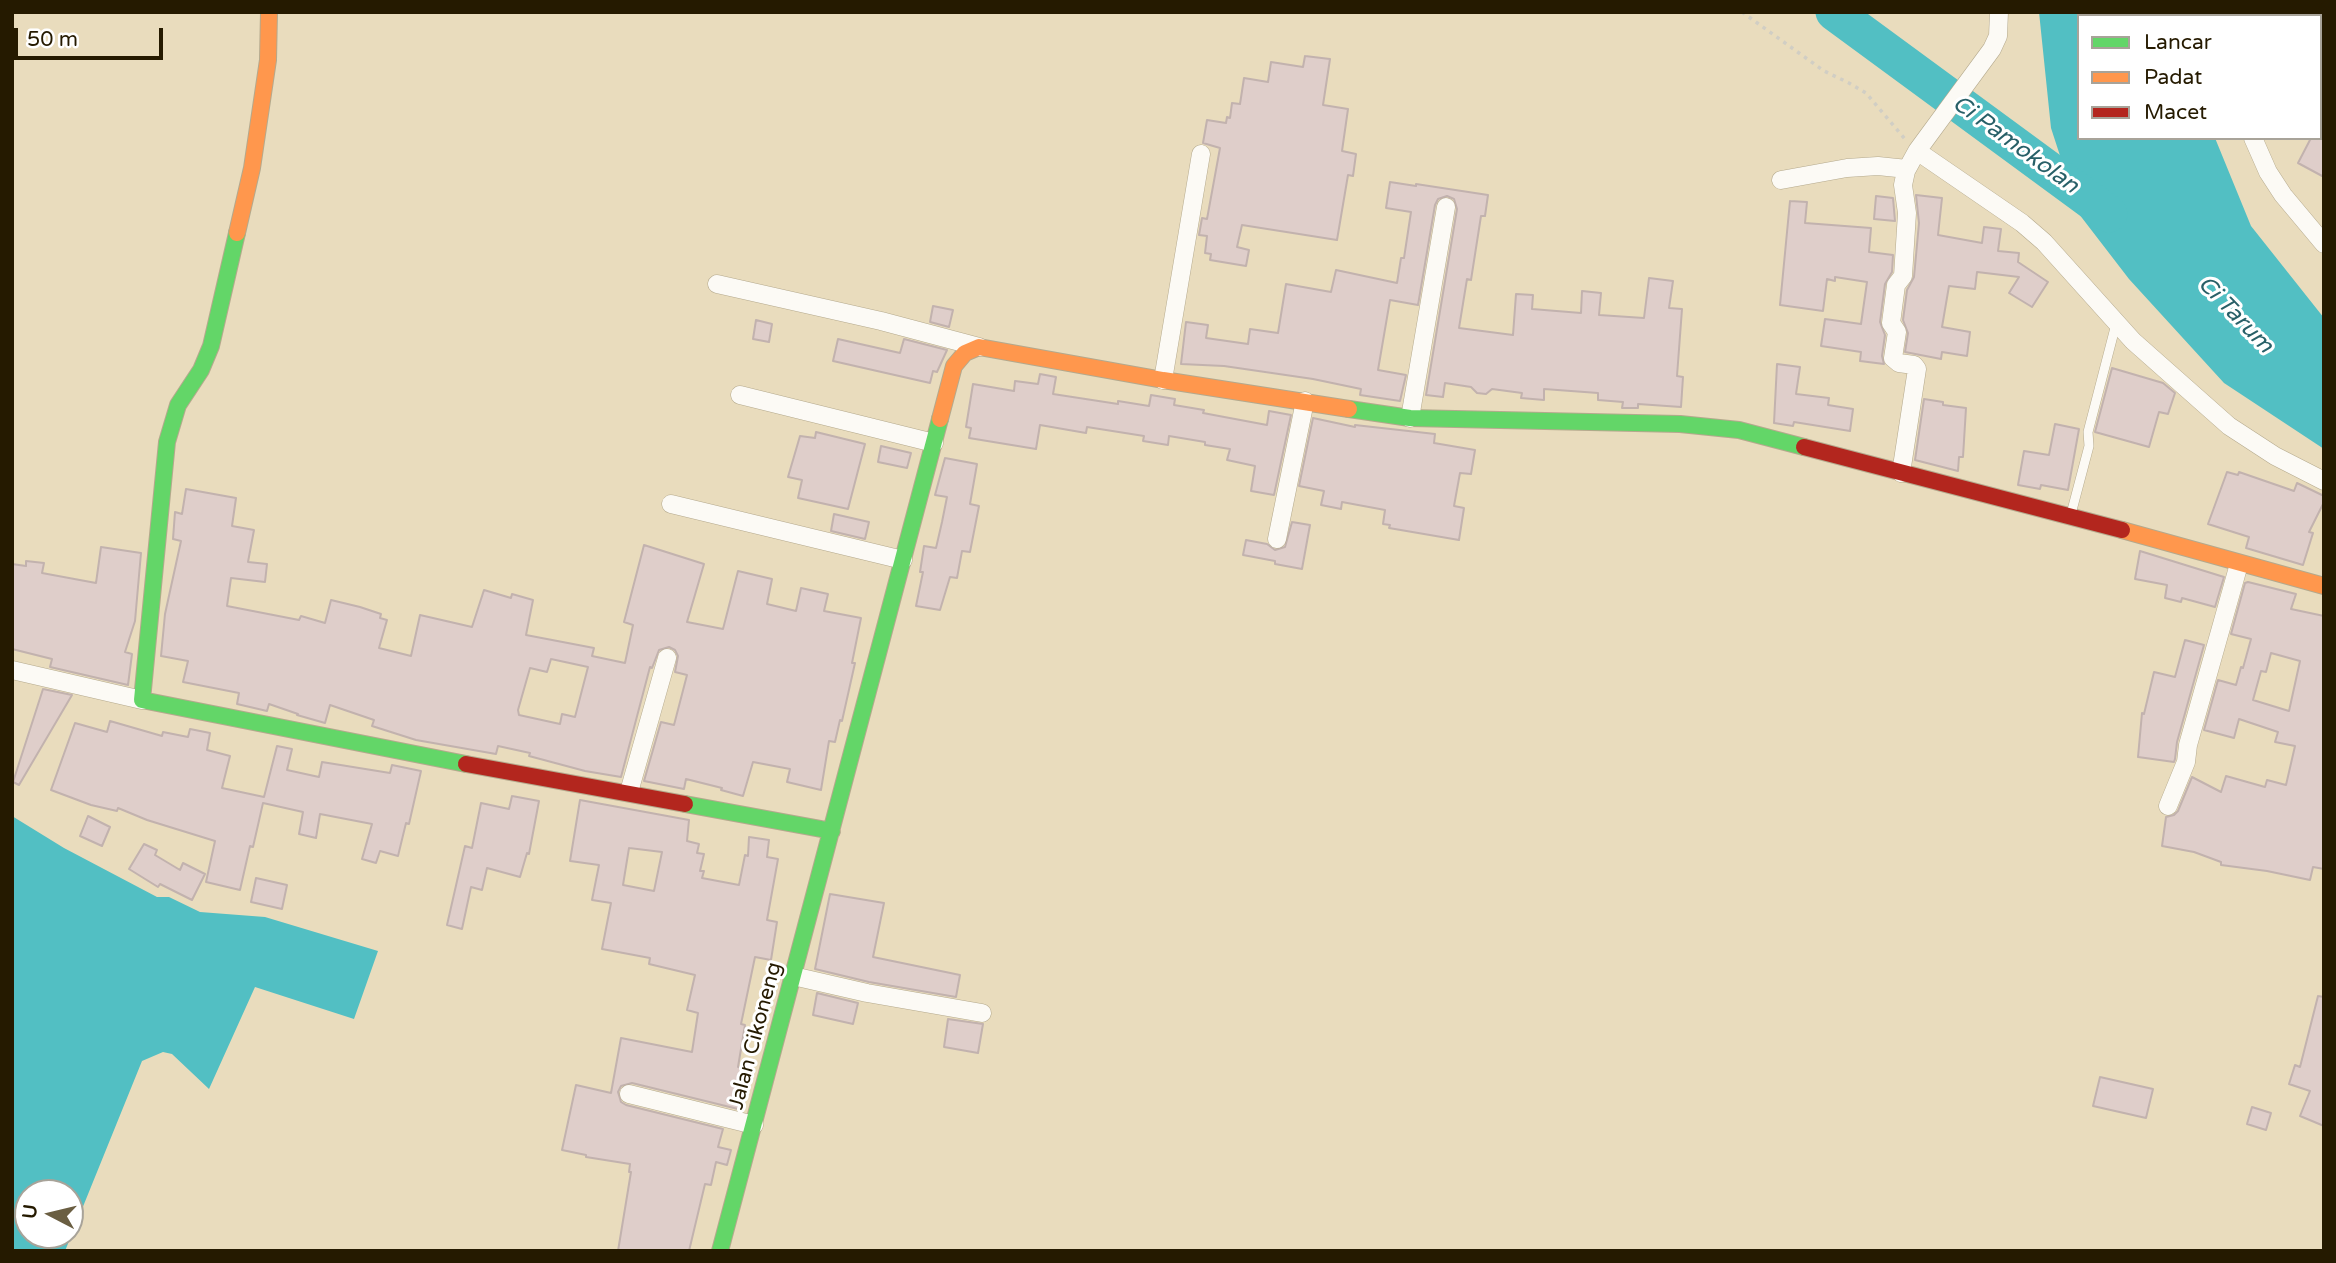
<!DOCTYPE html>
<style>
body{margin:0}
#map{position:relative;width:2336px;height:1263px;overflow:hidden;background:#e9dcbd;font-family:"Varela Round",sans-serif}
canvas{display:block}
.frame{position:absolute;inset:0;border:14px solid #251a00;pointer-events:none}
.legend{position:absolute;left:2077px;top:14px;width:245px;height:126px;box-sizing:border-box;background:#fff;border:2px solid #a8a399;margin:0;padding:9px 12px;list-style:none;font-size:21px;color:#251a00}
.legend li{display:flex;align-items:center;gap:14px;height:35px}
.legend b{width:35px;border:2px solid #a8a399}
.north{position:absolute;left:14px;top:1179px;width:70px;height:70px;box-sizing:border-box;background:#fff;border:2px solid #a8a399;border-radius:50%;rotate:277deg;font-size:19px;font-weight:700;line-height:28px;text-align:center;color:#251a00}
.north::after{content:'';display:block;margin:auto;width:24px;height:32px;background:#6a5e42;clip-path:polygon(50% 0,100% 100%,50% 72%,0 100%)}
.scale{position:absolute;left:14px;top:28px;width:149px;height:32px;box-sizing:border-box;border:4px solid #251a00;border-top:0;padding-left:9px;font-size:21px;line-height:24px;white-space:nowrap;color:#251a00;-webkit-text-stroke:5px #fff;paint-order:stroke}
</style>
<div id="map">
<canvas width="2336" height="1263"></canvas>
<div class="frame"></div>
<ul class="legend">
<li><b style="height:9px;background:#63d668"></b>Lancar</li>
<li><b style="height:9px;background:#ff974d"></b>Padat</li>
<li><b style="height:9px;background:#b3261e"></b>Macet</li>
</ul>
<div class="north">U</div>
<div class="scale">50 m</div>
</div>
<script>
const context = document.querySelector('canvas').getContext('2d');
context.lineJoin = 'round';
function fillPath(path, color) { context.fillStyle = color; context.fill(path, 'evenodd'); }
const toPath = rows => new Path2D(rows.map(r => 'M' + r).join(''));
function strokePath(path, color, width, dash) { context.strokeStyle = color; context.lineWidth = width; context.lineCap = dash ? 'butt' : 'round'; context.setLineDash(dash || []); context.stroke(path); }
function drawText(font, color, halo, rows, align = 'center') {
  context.font = font + ' "Varela Round",sans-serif'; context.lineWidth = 6; context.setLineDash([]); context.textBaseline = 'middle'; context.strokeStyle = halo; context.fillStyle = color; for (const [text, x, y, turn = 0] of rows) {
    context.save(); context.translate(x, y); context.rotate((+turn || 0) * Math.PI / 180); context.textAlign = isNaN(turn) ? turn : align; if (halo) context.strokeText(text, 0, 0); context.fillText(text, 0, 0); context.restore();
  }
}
fillPath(toPath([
 [2039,12,2187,12,2188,16,2079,16,2079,138,2215,138,2251,226,2324,318,2324,449,2224,383,2129,279,2079,214,2051,128],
 [12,816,64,848,157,897,169,897,200,912,265,917,378,951,354,1019,255,987,209,1089,172,1054,163,1052,142,1061,65,1251,12,1251],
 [28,1193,70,1193,70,1235,28,1235]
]), '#52bfc3');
strokePath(toPath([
 [1834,12,2109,214]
]), '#52bfc3', 37);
const building = toPath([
 [1305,56,1330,59,1323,105,1348,109,1342,151,1356,154,1353,176,1348,175,1337,240,1242,225,1237,247,1249,250,1246,266,1210,260,1211,254,1205,253,1207,236,1199,235,1202,218,1207,219,1220,148,1203,143,1207,120,1226,123,1227,117,1230,118,1232,103,1240,104,1244,78,1268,82,1271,62,1303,67,1305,56],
 [2311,138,2324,138,2324,177,2298,163,2311,138],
 [1390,182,1416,186,1416,184,1488,195,1485,216,1481,216,1471,280,1467,279,1459,328,1513,335,1516,294,1533,295,1532,309,1581,313,1582,291,1601,293,1599,315,1644,318,1649,278,1673,281,1669,308,1682,309,1677,376,1683,377,1681,407,1638,404,1638,408,1622,408,1623,402,1598,400,1598,393,1544,389,1544,400,1521,398,1522,393,1492,389,1486,394,1477,393,1471,387,1445,383,1443,397,1426,395,1457,209,1454,199,1447,196,1438,199,1435,205,1418,305,1390,300,1378,370,1406,375,1400,401,1360,395,1361,389,1313,379,1224,366,1181,364,1186,322,1208,325,1206,338,1248,344,1250,329,1278,333,1286,284,1331,292,1336,270,1397,283,1401,258,1404,258,1411,212,1386,208,1390,182],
 [1916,195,1942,198,1938,235,1982,243,1984,227,2001,229,1998,251,2019,253,2018,262,2048,282,2032,307,2009,293,2019,277,1977,272,1975,289,1949,286,1942,327,1970,332,1967,356,1942,352,1941,359,1905,352,1908,333,1903,320,1907,290,1914,277,1919,223,1916,195],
 [1876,196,1893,198,1895,221,1874,219,1876,196],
 [1790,201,1807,202,1805,223,1871,228,1869,252,1893,255,1892,272,1885,284,1880,322,1885,335,1882,356,1884,364,1860,361,1861,352,1821,346,1825,319,1861,324,1867,282,1835,277,1835,281,1827,279,1823,311,1780,305,1790,201],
 [933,306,953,310,949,327,930,322,933,306],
 [756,320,772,324,769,342,753,339,756,320],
 [838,339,900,353,904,339,947,350,937,372,933,371,930,383,833,361,838,339],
 [1777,364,1800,367,1796,394,1829,398,1828,405,1853,409,1850,431,1794,422,1793,426,1774,423,1777,364],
 [2112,368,2163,383,2175,393,2168,414,2159,412,2149,447,2095,432,2112,368],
 [1040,374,1056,377,1053,394,1118,404,1118,401,1149,406,1151,395,1175,399,1174,405,1204,410,1203,413,1267,425,1269,411,1291,415,1274,495,1251,491,1255,466,1227,460,1230,449,1205,445,1205,442,1169,436,1168,445,1143,441,1144,436,1087,427,1086,433,1040,425,1036,449,969,438,971,428,966,427,973,384,1014,391,1015,381,1038,384,1040,374],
 [1924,399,1943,402,1943,405,1966,408,1963,457,1959,457,1958,471,1915,460,1924,399],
 [1313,418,1355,427,1355,425,1435,434,1434,443,1475,450,1471,474,1460,473,1454,506,1464,508,1459,540,1389,528,1390,525,1383,524,1385,510,1342,502,1341,509,1321,505,1324,491,1299,486,1313,418],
 [2055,424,2079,429,2068,490,2041,485,2040,489,2018,485,2024,451,2049,455,2055,424],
 [816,432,865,444,848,509,798,498,802,480,788,477,800,436,815,438,816,432],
 [881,446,911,453,907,468,878,462,881,446],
 [945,458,977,464,970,504,979,506,970,552,962,551,957,578,950,577,940,610,916,606,923,572,920,572,924,546,936,548,942,522,947,497,935,495,945,458],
 [2227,472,2238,475,2239,472,2294,491,2297,483,2324,496,2324,502,2309,532,2313,533,2303,565,2246,548,2249,537,2208,524,2227,472],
 [186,489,236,498,232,526,254,530,248,562,267,564,265,582,231,578,227,606,299,620,301,616,325,623,331,600,360,607,381,614,380,618,387,620,379,648,411,656,420,615,472,627,484,590,511,598,512,594,533,600,526,635,594,648,592,656,625,663,633,625,624,622,644,545,704,564,687,622,723,629,738,571,772,579,767,604,796,611,801,588,828,594,824,611,861,618,852,663,855,663,842,721,840,720,835,742,829,741,821,790,787,782,790,769,753,762,743,796,721,790,722,788,686,779,684,789,644,781,661,722,674,725,687,675,675,672,678,656,675,650,669,647,659,650,652,668,650,667,621,777,585,771,529,756,530,753,498,746,496,754,416,740,372,726,374,720,330,705,325,723,297,715,298,714,269,704,267,711,237,704,239,693,183,682,188,661,161,656,165,614,181,541,173,539,175,512,182,514,186,489],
 [551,659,588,667,575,717,562,714,560,724,519,715,518,710,530,668,547,672,551,659],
 [834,514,869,522,865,539,831,531,834,514],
 [1292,522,1310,525,1302,569,1275,564,1275,561,1243,555,1246,540,1267,544,1275,550,1285,547,1292,522],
 [101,547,141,553,135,621,125,652,132,654,128,685,50,667,52,659,12,649,12,564,26,566,26,561,44,563,42,573,96,583,101,547],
 [2140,551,2224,577,2215,607,2182,598,2181,602,2165,598,2167,585,2135,579,2140,551],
 [2248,582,2296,594,2291,609,2324,616,2324,869,2313,867,2310,880,2267,871,2221,865,2221,862,2194,852,2162,846,2166,817,2174,815,2178,811,2192,777,2221,792,2226,776,2265,787,2267,780,2286,785,2295,746,2275,742,2278,732,2239,719,2234,738,2204,730,2218,680,2236,685,2241,667,2243,668,2251,639,2231,634,2245,583,2248,582],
 [2271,653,2300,661,2289,711,2253,700,2261,671,2266,672,2271,653],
 [2185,640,2204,645,2177,742,2175,759,2174,762,2138,757,2142,713,2144,714,2154,672,2175,677,2185,640],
 [43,689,72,695,19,785,13,782,43,689],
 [110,721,162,736,163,732,188,737,190,729,210,733,207,750,230,756,222,788,264,797,277,746,292,749,287,770,319,777,322,762,390,773,392,765,421,771,409,824,406,823,398,856,380,851,376,863,362,859,372,824,320,814,316,838,299,834,303,812,263,803,253,847,250,846,240,890,206,882,215,841,147,820,118,808,117,811,91,805,51,790,75,723,107,732,110,721],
 [512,796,539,801,529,854,527,853,520,877,487,868,482,890,471,887,462,929,447,925,465,846,472,848,481,803,509,809,512,796],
 [580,800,689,820,687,841,699,844,697,853,704,854,700,871,704,871,702,878,739,885,745,855,748,856,749,837,769,840,767,857,778,859,767,920,777,922,771,960,755,957,741,1024,745,1025,738,1067,752,1070,742,1110,632,1083,621,1086,618,1092,621,1102,626,1105,723,1129,718,1147,731,1150,727,1165,716,1162,711,1185,705,1184,689,1251,618,1251,631,1172,629,1172,630,1164,586,1157,586,1155,562,1150,576,1085,611,1093,621,1038,692,1052,698,1013,687,1010,695,975,649,964,650,958,602,949,611,903,592,900,599,865,570,861,580,800],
 [629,848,662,852,654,891,623,885,629,848],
 [88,816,110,827,102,846,80,836,88,816],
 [144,844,157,850,155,855,180,870,183,863,205,874,192,900,160,884,158,887,129,869,144,844],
 [256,878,287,885,282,909,251,902,256,878],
 [830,894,884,903,873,957,960,975,956,997,869,982,815,969,830,894],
 [817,993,858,1003,853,1024,813,1015,817,993],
 [2318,996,2324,997,2324,1126,2300,1116,2310,1091,2289,1084,2295,1065,2300,1067,2318,996],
 [948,1019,983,1024,978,1053,944,1047,948,1019],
 [2100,1077,2153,1089,2146,1118,2093,1106,2100,1077],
 [2252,1107,2271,1113,2266,1130,2247,1124,2252,1107]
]);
fillPath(building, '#dfceca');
strokePath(building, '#c2b2ae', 2);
const lane = toPath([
 [2071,514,2089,446,2088,432,2116,324]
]);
const street = toPath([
 [1999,12,1998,36,1992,49,1917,151,2022,223,2044,242,2133,341,2229,426,2275,456,2324,481],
 [2222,12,2222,16],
 [2253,138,2268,172,2283,195,2324,244],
 [1781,180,1847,168,1878,166,1907,169],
 [717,284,881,321,979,347],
 [1163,380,1201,154],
 [740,395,934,443],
 [1410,418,1446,207],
 [1901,473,1917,369,1914,365,1899,363,1893,358,1897,332,1891,323,1896,285,1903,276,1907,213,1903,185,1906,171,1917,151],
 [671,504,903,560],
 [1277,539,1305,401],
 [12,670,142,700],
 [629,792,667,658],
 [2168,806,2186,762,2188,745,2239,564],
 [793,976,867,993,982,1013],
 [629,1094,754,1125]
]);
const fast = toPath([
 [237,233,211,346,201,370,178,405,167,442,142,700,466,764],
 [1349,409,1410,418,1680,424,1739,430,1804,447],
 [685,804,832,831],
 [720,1251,940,419]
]);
const slow = toPath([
 [237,233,252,168,268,60,269,12],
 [940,419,954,366,965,353,979,347,1163,380,1349,409],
 [2122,530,2324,586]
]);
const jam = toPath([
 [1804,447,2122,530],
 [466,764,685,804]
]);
strokePath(lane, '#b4a98d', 10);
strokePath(street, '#b4a98d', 19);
strokePath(fast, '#b4a98d', 18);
strokePath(slow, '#b4a98d', 18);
strokePath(jam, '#b4a98d', 18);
strokePath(toPath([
 [1742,12,1824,71,1849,83,1866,93,1905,139]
]), '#d1cec4', 3.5, [3.5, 5]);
strokePath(lane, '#fcfaf5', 9);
strokePath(street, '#fcfaf5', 18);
strokePath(fast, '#63d668', 16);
strokePath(slow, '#ff974d', 16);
strokePath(jam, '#b3261e', 16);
drawText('21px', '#251a00', '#fff', [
 ["Jalan Cikoneng",756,1036,-75]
]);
drawText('italic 23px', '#286068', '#fff', [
 ["Ci Pamokolan",2015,145,36],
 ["Ci Tarum",2235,315,46]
]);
</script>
